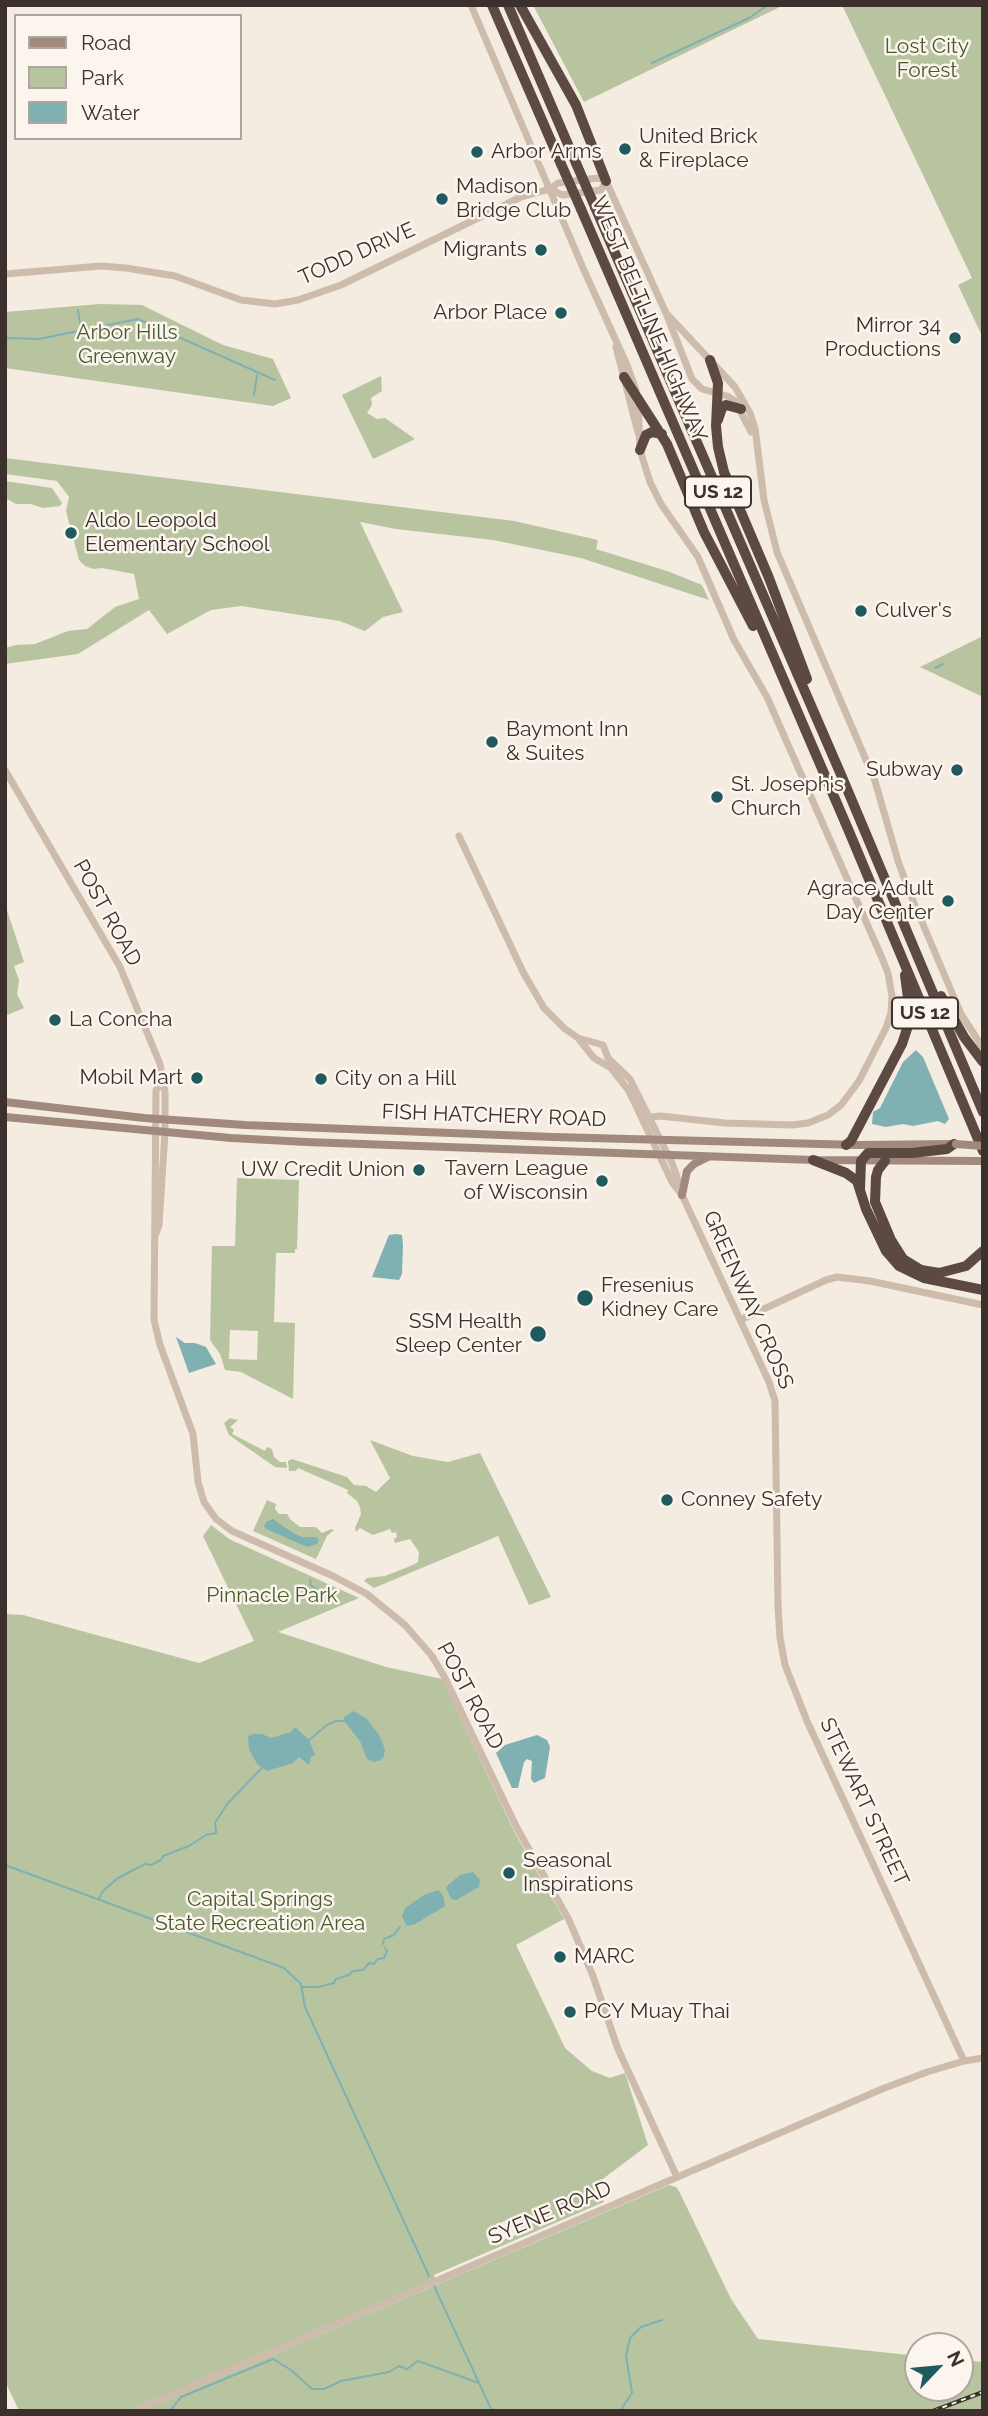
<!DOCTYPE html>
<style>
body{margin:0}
#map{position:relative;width:988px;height:2416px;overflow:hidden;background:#f4ebe1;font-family:Raleway,sans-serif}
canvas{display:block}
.frame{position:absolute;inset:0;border:7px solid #3b302b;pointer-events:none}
.legend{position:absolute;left:14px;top:14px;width:228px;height:126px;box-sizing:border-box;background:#fbf5ee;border:2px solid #aea6a0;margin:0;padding:9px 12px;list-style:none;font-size:21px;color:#3b302b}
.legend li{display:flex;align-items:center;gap:14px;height:35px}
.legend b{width:35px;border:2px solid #aea6a0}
.north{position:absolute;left:904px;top:2332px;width:70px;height:70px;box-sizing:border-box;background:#fbf5ee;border:2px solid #aea6a0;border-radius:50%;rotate:64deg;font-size:19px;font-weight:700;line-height:28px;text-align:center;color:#3b302b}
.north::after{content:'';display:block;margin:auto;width:24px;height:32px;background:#1f5a5e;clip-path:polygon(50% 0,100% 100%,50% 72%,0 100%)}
</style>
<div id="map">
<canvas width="988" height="2416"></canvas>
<div class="frame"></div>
<ul class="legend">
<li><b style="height:9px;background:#a18a7d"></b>Road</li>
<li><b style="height:19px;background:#b8c4a0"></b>Park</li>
<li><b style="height:19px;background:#7fb0b2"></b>Water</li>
</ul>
<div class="north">N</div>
</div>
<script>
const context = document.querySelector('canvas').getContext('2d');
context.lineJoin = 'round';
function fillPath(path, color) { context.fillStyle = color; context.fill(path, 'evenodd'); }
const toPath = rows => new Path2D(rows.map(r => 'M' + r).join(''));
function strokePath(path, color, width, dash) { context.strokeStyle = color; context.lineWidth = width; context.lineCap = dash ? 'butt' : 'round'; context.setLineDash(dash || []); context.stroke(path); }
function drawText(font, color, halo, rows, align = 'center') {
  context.font = font + ' Raleway,sans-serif'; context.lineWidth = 5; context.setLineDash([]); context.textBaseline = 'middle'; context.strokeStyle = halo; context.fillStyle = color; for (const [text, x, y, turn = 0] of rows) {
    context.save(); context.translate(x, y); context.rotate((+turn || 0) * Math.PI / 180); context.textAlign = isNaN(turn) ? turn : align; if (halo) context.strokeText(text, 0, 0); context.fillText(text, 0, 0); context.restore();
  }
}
fillPath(toPath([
 [533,5,784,5,584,102],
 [842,5,983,5,983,338,958,285,972,278],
 [100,304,142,305,223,345,273,359,291,398,273,406,5,368,5,312],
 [381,376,382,391,371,398,372,405,367,413,377,419,385,418,415,439,373,459,342,395],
 [5,458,514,521,598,540,596,549,667,571,702,585,709,600,581,558,493,540,396,529,360,522,403,612,383,617,365,631,340,621,241,606,211,610,167,634,149,610,78,654,5,664,5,648,16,645,35,644,68,631,87,629,115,607,139,599,134,574,102,568,93,569,85,566,79,560,66,511,69,497,57,481,5,474],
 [5,481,52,488,62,503,60,506,43,508,31,504,16,504,5,498],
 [983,636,983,697,920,667],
 [5,904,24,962,14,966,19,980,17,994,24,1008,5,1016],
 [237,1178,299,1180,297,1249,295,1249,295,1253,276,1253,274,1322,295,1323,293,1399,241,1372,225,1370,220,1354,210,1340,212,1246,235,1246],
 [230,1330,258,1331,257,1360,229,1359],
 [230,1418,238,1420,230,1427,234,1430,232,1434,265,1451,267,1447,272,1449,274,1457,280,1462,286,1462,287,1468,275,1467,229,1435,224,1423],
 [370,1440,413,1456,448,1462,480,1453,551,1597,529,1605,498,1536,374,1588,364,1581,367,1578,385,1576,413,1565,418,1562,419,1552,410,1539,395,1543,394,1539,397,1537,396,1532,392,1533,390,1529,373,1535,360,1528,356,1532,355,1528,361,1514,360,1507,357,1501,347,1493,348,1490,298,1468,296,1471,289,1471,288,1461,292,1459,347,1477,354,1485,366,1486,376,1492,390,1478],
 [267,1500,276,1504,275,1509,279,1514,287,1514,291,1520,300,1527,316,1527,322,1533,331,1529,334,1530,327,1536,316,1559,253,1531],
 [211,1525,229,1539,359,1598,278,1632,386,1667,442,1679,515,1833,564,1919,516,1945,565,2048,592,2071,610,2078,625,2073,648,2145,596,2184,604,2202,434,2275,435,2279,126,2411,19,2411,5,2381,5,1614,23,1615,199,1663,254,1641,203,1536],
 [517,2216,523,2232,490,2245,486,2234,495,2225],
 [669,2185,676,2187,679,2191,731,2299,758,2339,918,2356,918,2388,960,2388,960,2360,983,2362,983,2411,142,2411]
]), '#b8c4a0');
fillPath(toPath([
 [916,1050,923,1057,949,1119,945,1124,938,1121,913,1126,903,1124,886,1127,872,1124,873,1112,880,1108,903,1062],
 [396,1234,402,1235,403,1245,402,1274,399,1280,372,1277,389,1235],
 [176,1337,185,1343,195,1343,206,1347,216,1364,189,1373],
 [273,1519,293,1533,302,1537,316,1537,319,1540,317,1544,307,1547,266,1529,264,1526,266,1522],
 [353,1711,366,1718,379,1735,385,1749,384,1756,381,1760,374,1762,367,1759,360,1741,344,1721,344,1717],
 [295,1727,309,1740,315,1755,311,1757,309,1765,299,1757,293,1763,267,1771,257,1764,249,1749,248,1736,253,1734,262,1734,271,1738,291,1732],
 [537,1735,547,1740,550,1747,545,1778,534,1783,531,1779,532,1761,527,1759,524,1762,518,1788,512,1788,496,1753,505,1745],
 [473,1872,480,1880,479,1887,456,1900,451,1899,446,1887,460,1875],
 [438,1890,443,1895,445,1906,415,1924,408,1926,406,1925,402,1916,405,1908,424,1895]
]), '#7fb0b2');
strokePath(toPath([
 [652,63,749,18,768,5],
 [78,310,81,330],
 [5,338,39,339,138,319,275,380],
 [254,395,257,375],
 [935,668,943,664],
 [310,1580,311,1585,320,1592],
 [309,1740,327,1725,336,1721,344,1721],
 [5,1865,284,1968,301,1984,305,2007,429,2276],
 [99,1898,104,1890,118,1878,145,1864,151,1865,161,1860,163,1856,189,1846,206,1835,216,1833,215,1823,228,1803,262,1768],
 [383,1944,384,1939,394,1935,400,1927],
 [303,1987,318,1987,334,1983,336,1979,349,1975,353,1971,363,1970,369,1963,374,1964,378,1959,384,1958,387,1951,385,1948],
 [434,2286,492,2411],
 [170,2411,181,2397,273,2359,291,2370,312,2389,324,2389,341,2381,389,2372,399,2366,407,2369,418,2361,479,2383],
 [620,2411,632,2393,626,2356,630,2338,641,2327,662,2320]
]), '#7fb0b2', 2);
strokePath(toPath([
 [471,5,583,268,627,365,636,390],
 [606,181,666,313,692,379,702,389,727,396,735,401,751,432],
 [551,189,562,195,601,190,606,181],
 [5,274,101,266,126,268,175,276,241,300,275,304,298,300,341,285,521,197,550,189,558,183,598,178,606,181],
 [666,313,735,387,750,413,755,428,764,500,777,552,875,781,898,861,911,896,961,1014,983,1048],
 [616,347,638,433],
 [638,402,640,450,650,482,661,504,698,557,734,640,767,697,882,958,888,973,892,996,891,1013,886,1028,859,1081,841,1105,828,1115,808,1123,792,1125,725,1123,660,1116,650,1117],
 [5,770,120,967,160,1064,165,1092,165,1132,159,1225,155,1236],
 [459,836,523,972,544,1008,564,1028,578,1038,594,1058,611,1068,629,1091,672,1182,682,1195,769,1382,775,1401,778,1606,780,1638,785,1665,807,1721,964,2061],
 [578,1038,603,1045,608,1058,630,1079,672,1163,682,1191],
 [163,1081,156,1090,154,1320,160,1345,193,1434,198,1482,204,1502,216,1519,232,1531,333,1576,367,1594,405,1625,432,1656,445,1678,517,1828,569,1920,593,1976,618,2049,677,2177],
 [740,1320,826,1280,837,1277,870,1281,983,1305],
 [134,2411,882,2089,927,2072,964,2061,983,2058]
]), '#cdbbac', 7);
strokePath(toPath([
 [5,1102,144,1118,245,1125,553,1137,859,1145,953,1144],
 [5,1117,231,1138,306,1142,813,1160,983,1161],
 [682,1195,687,1171,694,1164,708,1157]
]), '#a18a7d', 8);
strokePath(toPath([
 [492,5,561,164],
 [508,5,576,163],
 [520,5,576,105,606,181],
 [595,207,842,777,983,1112],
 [581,209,848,829,983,1151],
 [710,360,718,383,716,426,718,447,724,472,769,578,807,679],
 [624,377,667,444,704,532,753,626],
 [718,420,722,408,726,405,741,409],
 [640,450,646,435,652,432,662,434],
 [941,996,964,1037,983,1062],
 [846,1145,851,1141,861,1122,902,1044,908,1026,909,1006,905,975],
 [813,1160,846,1173,857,1181,866,1209,886,1251,899,1266,924,1278,983,1290],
 [885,1161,878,1170,876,1177,875,1202,891,1240,903,1259,921,1270,939,1273,966,1266,983,1251],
 [860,1189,861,1161,868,1153,912,1153,947,1149,954,1144]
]), '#5c4a42', 10);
const rail = toPath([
 [933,2411,983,2392]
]);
strokePath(rail, '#3b302b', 4.5);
strokePath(rail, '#fbf5ee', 2, [5]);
strokePath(toPath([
 [956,1144,983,1146]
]), '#a18a7d', 8);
strokePath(toPath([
 [576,163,595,207],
 [561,164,581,209]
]), '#5c4a42', 10);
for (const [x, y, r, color] of [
 [625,149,7,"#1f5a5e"],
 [477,152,7,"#1f5a5e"],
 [442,199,7,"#1f5a5e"],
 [541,250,7,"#1f5a5e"],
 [561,313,7,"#1f5a5e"],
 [955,338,7,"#1f5a5e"],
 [71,533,7,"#1f5a5e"],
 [861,611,7,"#1f5a5e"],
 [492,742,7,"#1f5a5e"],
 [957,770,7,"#1f5a5e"],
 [717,797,7,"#1f5a5e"],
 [948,901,7,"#1f5a5e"],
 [55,1020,7,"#1f5a5e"],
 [197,1078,7,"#1f5a5e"],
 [321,1079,7,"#1f5a5e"],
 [419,1170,7,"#1f5a5e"],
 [602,1181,7,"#1f5a5e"],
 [585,1298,9,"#1f5a5e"],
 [538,1334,9,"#1f5a5e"],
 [667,1500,7,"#1f5a5e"],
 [509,1873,7,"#1f5a5e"],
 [560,1957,7,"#1f5a5e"],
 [570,2012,7,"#1f5a5e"]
]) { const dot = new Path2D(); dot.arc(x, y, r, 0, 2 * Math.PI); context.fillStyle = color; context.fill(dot); strokePath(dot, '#fbf5ee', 2.5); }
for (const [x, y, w] of [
 [718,492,66],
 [925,1013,66]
]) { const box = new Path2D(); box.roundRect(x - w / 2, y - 15.5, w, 31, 5); context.fillStyle = '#fbf5ee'; context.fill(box); strokePath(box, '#3b302b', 2); }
drawText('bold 19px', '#3b302b', null, [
 ["US 12",718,492],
 ["US 12",925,1013]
]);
drawText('21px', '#4a5a2e', '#fbf5ee', [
 ["Lost City",927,47],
 ["Forest",927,71],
 ["Arbor Hills",127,333],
 ["Greenway",127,357],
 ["Pinnacle Park",272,1596],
 ["Capital Springs",260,1900],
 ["State Recreation Area",260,1924]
]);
drawText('21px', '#3b302b', '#fbf5ee', [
 ["United Brick",639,137],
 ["& Fireplace",639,161],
 ["Arbor Arms",491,152],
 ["Madison",456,187],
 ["Bridge Club",456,211],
 ["Migrants",527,250,"right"],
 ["Arbor Place",547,313,"right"],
 ["Mirror 34",941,326,"right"],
 ["Productions",941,350,"right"],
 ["Aldo Leopold",85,521],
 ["Elementary School",85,545],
 ["Culver's",875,611],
 ["Baymont Inn",506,730],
 ["& Suites",506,754],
 ["Subway",943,770,"right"],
 ["St. Joseph's",731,785],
 ["Church",731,809],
 ["Agrace Adult",934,889,"right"],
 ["Day Center",934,913,"right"],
 ["La Concha",69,1020],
 ["Mobil Mart",183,1078,"right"],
 ["City on a Hill",335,1079],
 ["Tavern League",588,1169,"right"],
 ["of Wisconsin",588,1193,"right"],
 ["UW Credit Union",405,1170,"right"],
 ["Fresenius",601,1286],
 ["Kidney Care",601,1310],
 ["SSM Health",522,1322,"right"],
 ["Sleep Center",522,1346,"right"],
 ["Conney Safety",681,1500],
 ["Seasonal",523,1861],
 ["Inspirations",523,1885],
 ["MARC",574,1957],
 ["PCY Muay Thai",584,2012]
], 'left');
drawText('21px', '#3b302b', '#fbf5ee', [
 ["TODD DRIVE",357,254,-24],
 ["WEST BELTLINE HIGHWAY",649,319,67],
 ["POST ROAD",107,913,61],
 ["FISH HATCHERY ROAD",494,1116,2],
 ["GREENWAY CROSS",748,1300,66],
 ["POST ROAD",470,1696,62],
 ["STEWART STREET",864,1802,65],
 ["SYENE ROAD",550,2213,-23]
]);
</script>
